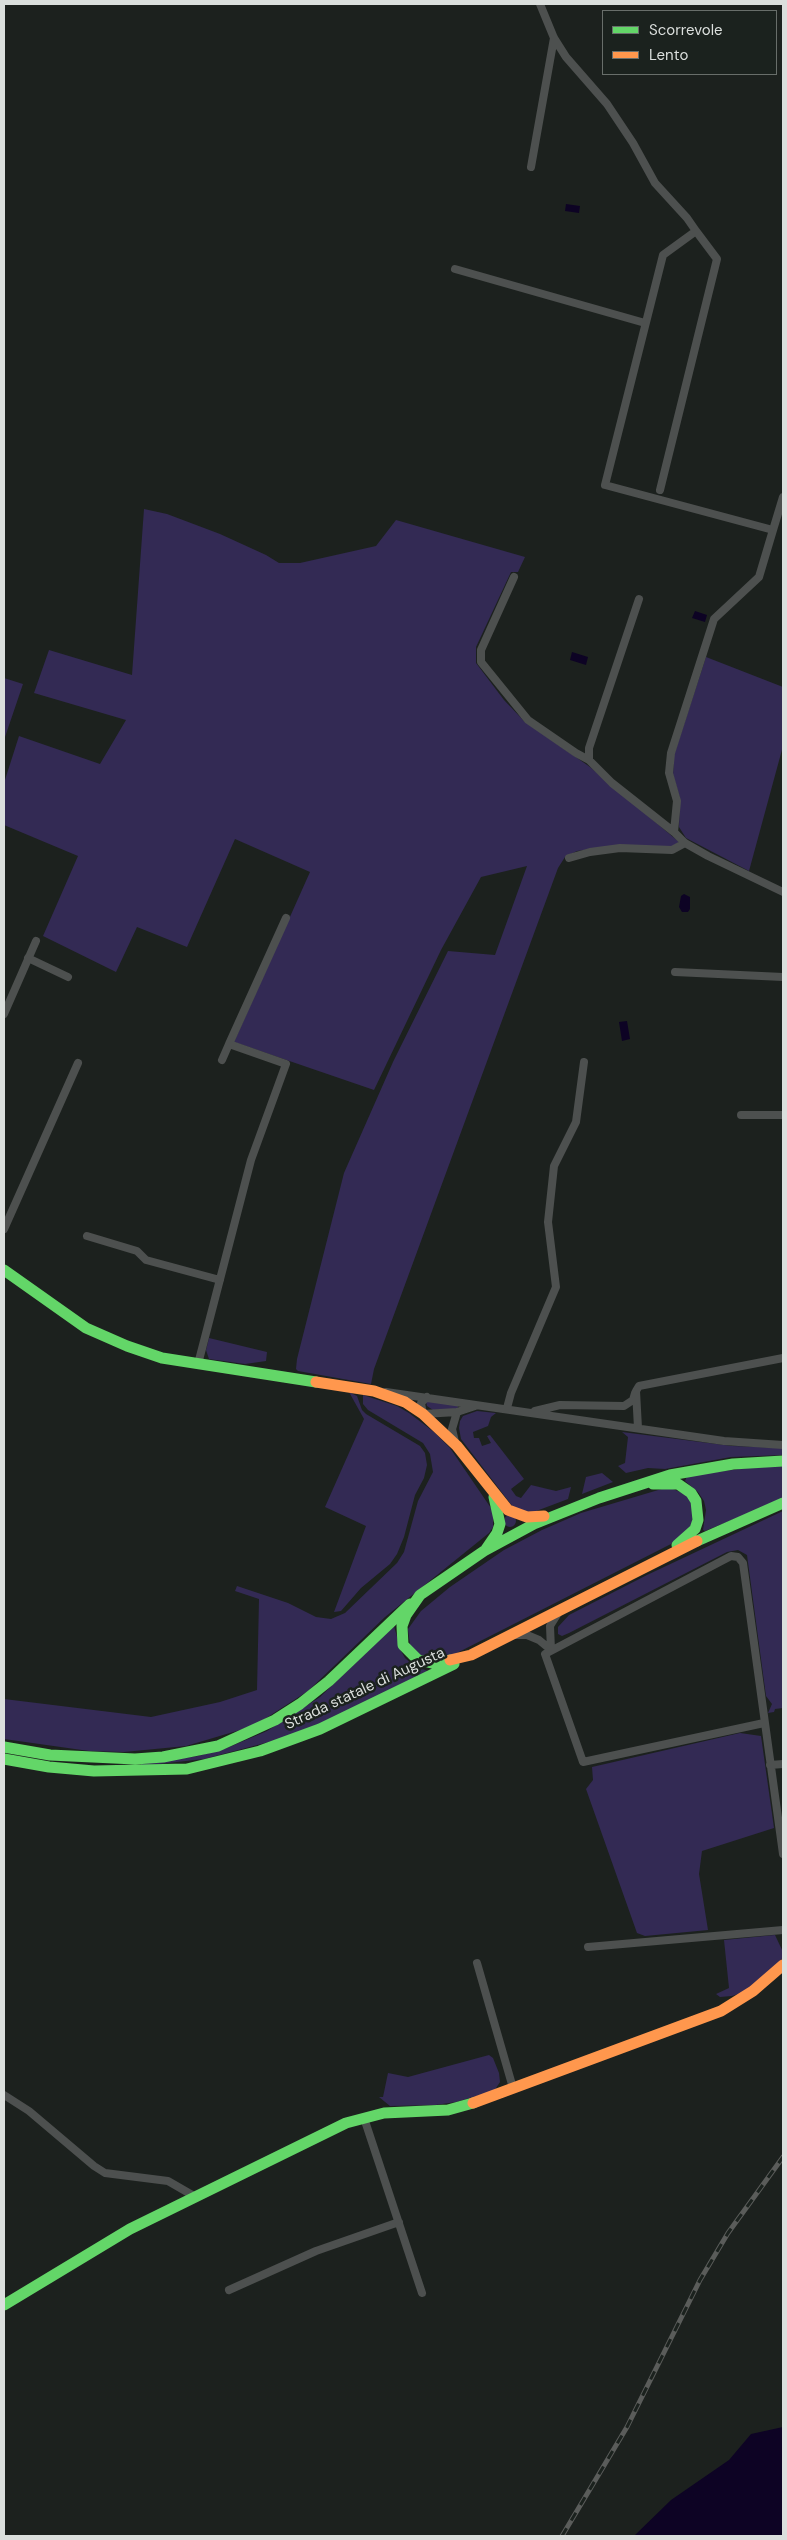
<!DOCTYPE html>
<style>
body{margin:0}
#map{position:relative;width:787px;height:2540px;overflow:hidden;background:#1c211e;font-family:"DM Sans",sans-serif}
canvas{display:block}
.frame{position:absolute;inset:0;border:5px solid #dbdfdd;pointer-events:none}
.legend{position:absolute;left:602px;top:10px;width:175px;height:65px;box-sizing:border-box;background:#1b221e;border:1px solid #686e6a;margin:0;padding:6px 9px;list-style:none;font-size:15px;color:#dbdfdd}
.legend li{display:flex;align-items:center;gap:10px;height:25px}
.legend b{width:25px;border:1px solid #686e6a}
</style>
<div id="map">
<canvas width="787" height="2540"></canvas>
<div class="frame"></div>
<ul class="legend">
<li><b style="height:6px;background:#63d668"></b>Scorrevole</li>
<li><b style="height:6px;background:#ff974d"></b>Lento</li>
</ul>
</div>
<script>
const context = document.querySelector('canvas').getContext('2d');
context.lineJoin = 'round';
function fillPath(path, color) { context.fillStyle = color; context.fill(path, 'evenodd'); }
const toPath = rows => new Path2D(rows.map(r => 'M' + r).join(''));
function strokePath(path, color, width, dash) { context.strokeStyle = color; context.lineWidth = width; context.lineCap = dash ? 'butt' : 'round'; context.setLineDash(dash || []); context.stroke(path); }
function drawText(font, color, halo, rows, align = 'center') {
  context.font = font + ' "DM Sans",sans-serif'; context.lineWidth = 5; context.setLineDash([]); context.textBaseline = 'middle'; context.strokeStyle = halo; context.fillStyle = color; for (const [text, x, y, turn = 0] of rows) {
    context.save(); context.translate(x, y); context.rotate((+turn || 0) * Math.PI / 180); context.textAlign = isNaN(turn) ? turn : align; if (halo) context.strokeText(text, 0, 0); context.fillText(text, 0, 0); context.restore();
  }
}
fillPath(toPath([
 [144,509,167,514,220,534,266,555,279,563,300,563,376,546,396,520,525,557,518,572,511,572,476,647,476,663,504,700,524,721,590,767,679,842,670,848,620,845,577,851,565,857,558,868,374,1369,371,1384,298,1371,296,1369,297,1359,344,1173,393,1062,448,951,495,955,527,866,481,877,441,950,374,1090,234,1042,310,872,235,839,187,947,137,927,116,972,43,936,78,856,4,825,4,783,19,736,100,764,126,720,34,693,49,650,132,675],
 [706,657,783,687,783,746,749,871,686,838,679,827,680,798,673,775,674,755],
 [4,678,23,684,4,740],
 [209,1338,267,1352,266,1361,245,1364,209,1359,206,1350],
 [349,1392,357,1396,362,1410,366,1414,420,1446,425,1453,427,1465,424,1478,415,1495,404,1537,397,1554,390,1564,361,1588,341,1611,334,1612,366,1526,325,1507,364,1419],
 [363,1395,397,1406,409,1413,434,1432,450,1448,493,1511,493,1527,489,1533,385,1617,308,1691,260,1722,240,1730,186,1746,124,1752,89,1751,4,1739,4,1699,151,1717,220,1702,257,1690,259,1599,235,1591,237,1586,288,1603,316,1617,331,1619,345,1613,397,1563,404,1552,418,1501,433,1472,430,1454,423,1443,368,1410,363,1404],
 [426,1401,457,1404,458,1407,457,1409,433,1410,427,1406],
 [477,1411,496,1413,491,1417,488,1426,473,1432,474,1438,479,1438,482,1446,491,1443,487,1436,490,1435,524,1479,511,1489,516,1496,521,1498,531,1485,556,1491,571,1487,568,1499,531,1513,513,1507,461,1439,459,1428,460,1421,463,1416],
 [622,1432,732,1446,783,1448,783,1455,731,1457,665,1469,648,1468,626,1473,618,1466,625,1463,628,1437],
 [783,1466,783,1499,705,1531,703,1530,706,1510,704,1501,698,1492,685,1481,687,1476,747,1468],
 [602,1473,613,1482,582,1494,586,1477],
 [665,1488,673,1489,687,1495,694,1507,692,1525,682,1537,671,1544,449,1657,435,1660,421,1656,410,1645,408,1629,421,1611,450,1587,504,1550,542,1530,581,1513],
 [783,1511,783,1708,775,1709,774,1712,768,1713,772,1704,766,1696,747,1555,738,1550,727,1552,569,1633,562,1636,558,1634,558,1627,569,1615,647,1575],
 '504 1521a6 6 0 1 1 12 0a6 6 0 1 1-12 0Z',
 [394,1626,401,1651,405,1658,414,1666,428,1671,344,1714,284,1738,204,1759,141,1766,141,1764,198,1756,227,1748,267,1731,320,1697],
 [740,1733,761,1736,774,1828,702,1851,699,1874,708,1930,645,1936,637,1933,586,1789,593,1780,592,1767],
 [775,1935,783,1952,783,1958,744,1992,732,1996,720,1997,716,1994,729,1988,724,1940],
 [489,2055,493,2058,499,2073,500,2082,494,2091,456,2102,435,2105,390,2106,379,2097,383,2097,388,2073,408,2077]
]), '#332a54');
fillPath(toPath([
 [566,204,580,206,579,213,565,211],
 [695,611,707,615,705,622,692,618],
 [572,652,588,657,586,665,570,660],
 [684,894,690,897,690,909,688,912,682,912,679,907,681,896],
 [627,1021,630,1039,622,1041,619,1022],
 [783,2427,783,2536,634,2536,671,2500,729,2460,751,2434]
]), '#0d0324');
strokePath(toPath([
 [540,4,554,38,566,57,607,104,633,143,655,183,687,218,696,231,663,255,605,485,773,530,759,577,714,619,671,753,669,773,677,801,674,832,685,843,708,856,783,892],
 [531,167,554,38],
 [455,269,645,323],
 [660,490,717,259,696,231],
 [773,530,783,497],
 [514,577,481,650,481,662,528,720,576,753,589,760],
 [639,599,589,748,589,760,612,783,674,832],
 [569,858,590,852,620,848,672,850,685,843],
 [28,958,68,977],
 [675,972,783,977],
 [4,1014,36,941],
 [222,1060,229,1044],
 [741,1115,783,1115],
 [4,1229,78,1063],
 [87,1236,137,1251,146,1260,220,1280],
 [198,1364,251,1160,286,1064,229,1044,286,918],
 [386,1392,724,1441,783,1445],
 [427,1397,421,1403,423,1414,457,1412],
 [507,1408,511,1393,556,1287,548,1222,554,1166,576,1122,584,1062],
 [535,1411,560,1405,624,1406,633,1400,635,1393],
 [638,1428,636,1391,639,1386,783,1358],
 [455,1442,452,1429,457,1412,475,1406],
 [513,1635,527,1635,539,1640,551,1650],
 [551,1650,550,1626,560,1610],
 [764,1723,583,1762,545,1654,731,1556,738,1557,743,1563,783,1854],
 [770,1765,783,1764],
 [588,1947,783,1930],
 [477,1963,513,2088],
 [4,2095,29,2111,94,2166,105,2173,168,2181,194,2196],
 [364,2118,422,2293],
 [229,2290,316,2251,399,2222]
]), '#4d504f', 8);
strokePath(toPath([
 [4,1270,86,1328,127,1346,162,1358,316,1382],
 [653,1484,678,1484,691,1493,696,1501,698,1520,695,1529,677,1545],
 [697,1541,783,1503],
 [486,1549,497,1533,500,1524,494,1497],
 [450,1660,436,1664,418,1660,403,1645,402,1626,406,1615,420,1595,484,1551,534,1524,599,1498,670,1475,733,1464,783,1461],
 [4,1747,50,1755,135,1759,163,1757,218,1746,275,1720,300,1704,329,1681,410,1604],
 [4,1759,49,1767,94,1771,187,1769,260,1751,320,1729,454,1664],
 [4,2305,130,2229,346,2123,384,2113,448,2110,473,2103]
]), '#63d668', 11);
strokePath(toPath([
 [316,1382,374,1391,405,1402,423,1414,457,1446,508,1510,527,1517,544,1516],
 [450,1660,471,1655,697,1541],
 [473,2103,721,2011,753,1991,783,1965]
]), '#ff974d', 11);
const rail = toPath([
 [562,2536,627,2427,700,2280,728,2233,783,2157]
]);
strokePath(rail, '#5a5c5a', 5);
strokePath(rail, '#1b221e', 3, [9]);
drawText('15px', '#dbdfdd', '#1b221e', [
 ["Strada statale di Augusta",365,1689,-25]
]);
</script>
